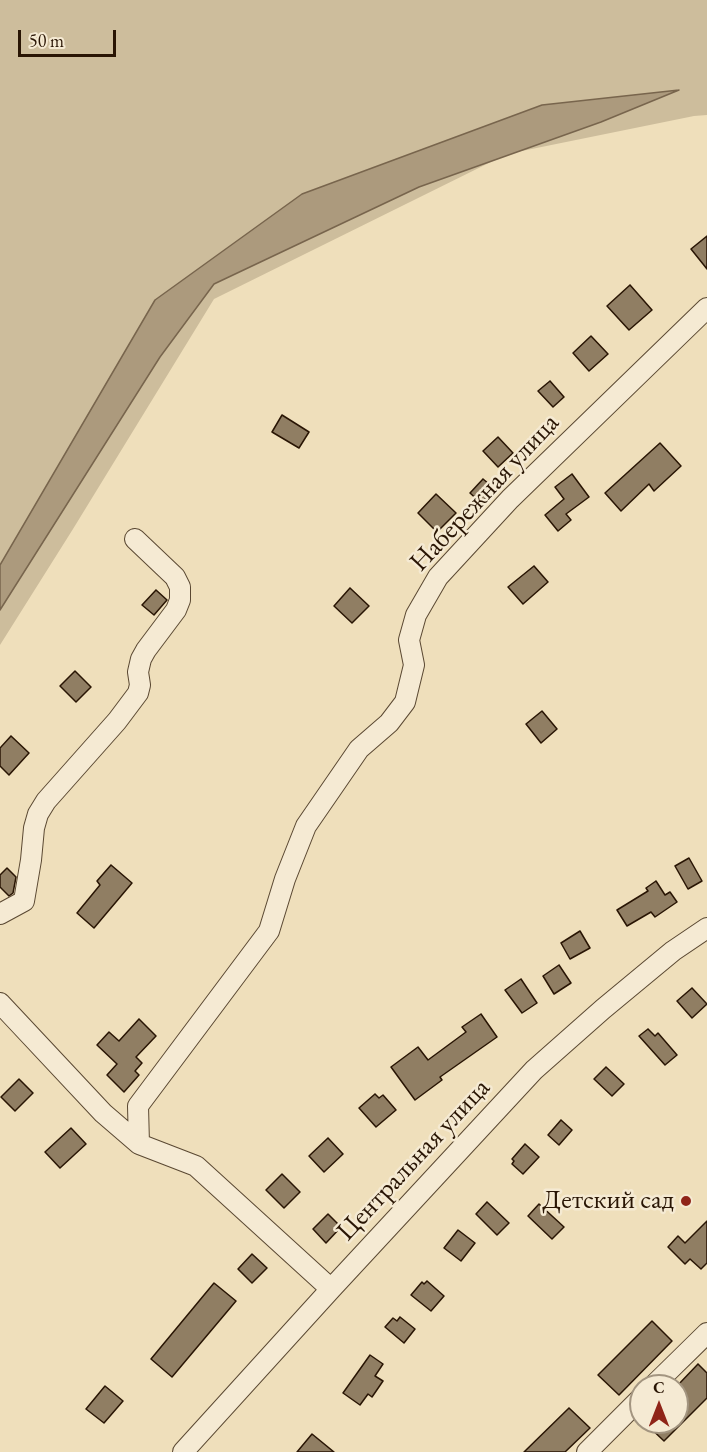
<!DOCTYPE html>
<meta charset="utf-8">
<style>
body{margin:0}
#map{position:relative;width:707px;height:1452px;overflow:hidden;background:#efdfbb;font-family:"EB Garamond",serif}
canvas{display:block}
.north{position:absolute;left:629px;top:1374px;width:60px;height:60px;box-sizing:border-box;background:#f5ead3;border:2px solid #a39580;border-radius:50%;rotate:0deg;font-size:16px;font-weight:700;line-height:24px;text-align:center;color:#291504}
.north::after{content:'';display:block;margin:auto;width:21px;height:27px;background:#8f2418;clip-path:polygon(50% 0,100% 100%,50% 72%,0 100%)}
.scale{position:absolute;left:18px;top:30px;width:98px;height:27px;box-sizing:border-box;border:3px solid #291504;border-top:0;padding-left:8px;font-size:18px;line-height:21px;white-space:nowrap;color:#291504;-webkit-text-stroke:4px #f5ead3;paint-order:stroke}
</style>
<div id="map">
<canvas width="707" height="1452"></canvas>
<div class="north">С</div>
<div class="scale">50 m</div>
</div>
<script>
const context = document.querySelector('canvas').getContext('2d');
context.lineJoin = 'round';
function fillPath(path, color) { context.fillStyle = color; context.fill(path, 'evenodd'); }
const toPath = rows => new Path2D(rows.map(r => 'M' + r).join(''));
function strokePath(path, color, width, dash) { context.strokeStyle = color; context.lineWidth = width; context.lineCap = dash ? 'butt' : 'round'; context.setLineDash(dash || []); context.stroke(path); }
function drawText(font, color, halo, rows, align = 'center') {
  context.font = font + ' "EB Garamond",serif'; context.lineWidth = 5; context.setLineDash([]); context.textBaseline = 'middle'; context.strokeStyle = halo; context.fillStyle = color; for (const [text, x, y, turn = 0] of rows) {
    context.save(); context.translate(x, y); context.rotate((+turn || 0) * Math.PI / 180); context.textAlign = isNaN(turn) ? turn : align; if (halo) context.strokeText(text, 0, 0); context.fillText(text, 0, 0); context.restore();
  }
}
fillPath(toPath([
 [0,0,707,0,707,115,694,116,507,154,214,299,73,529,0,645]
]), '#cdbd9c');
const water = toPath([
 [679,90,601,122,419,187,214,284,160,357,0,610,0,565,155,300,302,194,542,105,679,90]
]);
fillPath(water, '#ac9a7d');
strokePath(water, '#78654d', 1.5);
const building = toPath([
 [707,236,707,269,691,249,707,236],
 [630,285,652,310,629,330,607,306,630,285],
 [591,336,608,354,589,371,573,353,591,336],
 [550,381,564,397,553,407,538,391,550,381],
 [282,415,309,432,299,448,272,432,282,415],
 [498,437,513,453,498,467,483,451,498,437],
 [660,443,681,466,654,491,649,484,621,511,605,493,660,443],
 [572,474,589,497,566,514,571,520,558,531,545,515,564,499,555,487,572,474],
 [483,479,495,489,481,503,470,493,483,479],
 [436,494,456,513,437,532,418,513,436,494],
 [534,566,548,582,523,604,508,587,534,566],
 [350,588,369,606,352,623,334,606,350,588],
 [156,590,167,600,154,615,142,605,156,590],
 [75,671,91,687,76,702,60,686,75,671],
 [542,711,557,729,541,743,526,724,542,711],
 [11,736,29,753,9,775,0,766,0,748,11,736],
 [689,858,702,881,688,889,675,866,689,858],
 [111,865,132,883,94,928,77,913,100,885,97,881,111,865],
 [7,868,16,877,13,893,9,896,0,887,0,875,7,868],
 [656,881,665,895,670,892,677,902,655,917,651,912,627,926,617,910,648,891,646,888,656,881],
 [580,931,590,948,570,959,561,943,580,931],
 [559,965,571,983,554,994,543,976,559,965],
 [521,979,537,1003,522,1013,505,990,521,979],
 [692,988,707,1004,692,1018,677,1001,692,988],
 [481,1014,497,1037,440,1077,442,1080,415,1100,391,1067,418,1047,428,1060,466,1032,462,1027,481,1014],
 [139,1019,156,1036,136,1057,142,1063,135,1071,139,1075,124,1092,107,1075,117,1064,97,1045,109,1032,119,1041,139,1019],
 [648,1029,655,1036,658,1033,677,1055,665,1065,639,1036,648,1029],
 [606,1067,624,1084,612,1096,594,1079,606,1067],
 [19,1079,33,1093,15,1111,1,1097,19,1079],
 [375,1094,379,1098,383,1095,396,1110,376,1127,359,1108,375,1094],
 [561,1120,572,1130,559,1145,548,1135,561,1120],
 [71,1128,86,1144,60,1168,45,1152,71,1128],
 [328,1138,343,1154,324,1172,309,1156,328,1138],
 [525,1144,539,1157,523,1174,512,1164,514,1161,512,1159,525,1144],
 [282,1174,300,1192,284,1208,266,1190,282,1174],
 [487,1202,509,1223,497,1235,476,1214,487,1202],
 [539,1204,564,1227,552,1239,528,1216,539,1204],
 [328,1214,341,1227,326,1243,313,1229,328,1214],
 [707,1221,707,1263,701,1269,690,1259,685,1264,668,1247,678,1236,685,1243,707,1221],
 [458,1230,475,1243,461,1261,444,1248,458,1230],
 [252,1254,267,1268,252,1283,238,1269,252,1254],
 [427,1281,444,1296,431,1311,411,1295,422,1282,424,1284,427,1281],
 [214,1283,236,1301,172,1377,151,1359,214,1283],
 [400,1317,415,1329,404,1343,385,1327,393,1318,397,1321,400,1317],
 [652,1321,672,1341,619,1395,598,1375,652,1321],
 [370,1355,383,1364,375,1376,383,1381,372,1397,368,1394,360,1405,343,1393,370,1355],
 [698,1364,707,1373,707,1398,664,1441,644,1422,677,1422,677,1386,698,1364],
 [105,1386,123,1401,104,1423,86,1409,105,1386],
 [569,1408,590,1428,565,1452,524,1452,569,1408],
 [312,1434,334,1452,297,1452,312,1434]
]);
fillPath(building, '#907e63');
strokePath(building, '#291504', 1.5);
const minor = toPath([
 [0,914,24,901,31,860,34,828,38,814,46,801,117,721,138,693,140,685,138,672,141,659,146,650,176,610,180,600,180,587,175,577,135,539],
 [0,1003,103,1113,139,1144,196,1166,331,1289],
 [139,1144,138,1106,269,931,285,879,306,826,359,749,389,723,405,702,414,665,409,640,416,615,438,577,510,499,707,308],
 [653,1386,707,1333],
 [183,1452,331,1289,534,1070,603,1009,673,951,707,928],
 [587,1452,641,1398]
]);
strokePath(minor, '#5a4832', 22);
strokePath(minor, '#f5ead3', 20);
for (const [x, y, r, color] of [
 [686,1201,6,"#8f2418"]
]) { const dot = new Path2D(); dot.arc(x, y, r, 0, 2 * Math.PI); context.fillStyle = color; context.fill(dot); strokePath(dot, '#f5ead3', 2); }
drawText('27px', '#291504', '#f5ead3', [
 ["Набережная улица",485,493,-47],
 ["Центральная улица",414,1160,-47]
]);
drawText('27px', '#291504', '#f5ead3', [
 ["Детский сад",674,1201]
], 'right');
</script>
